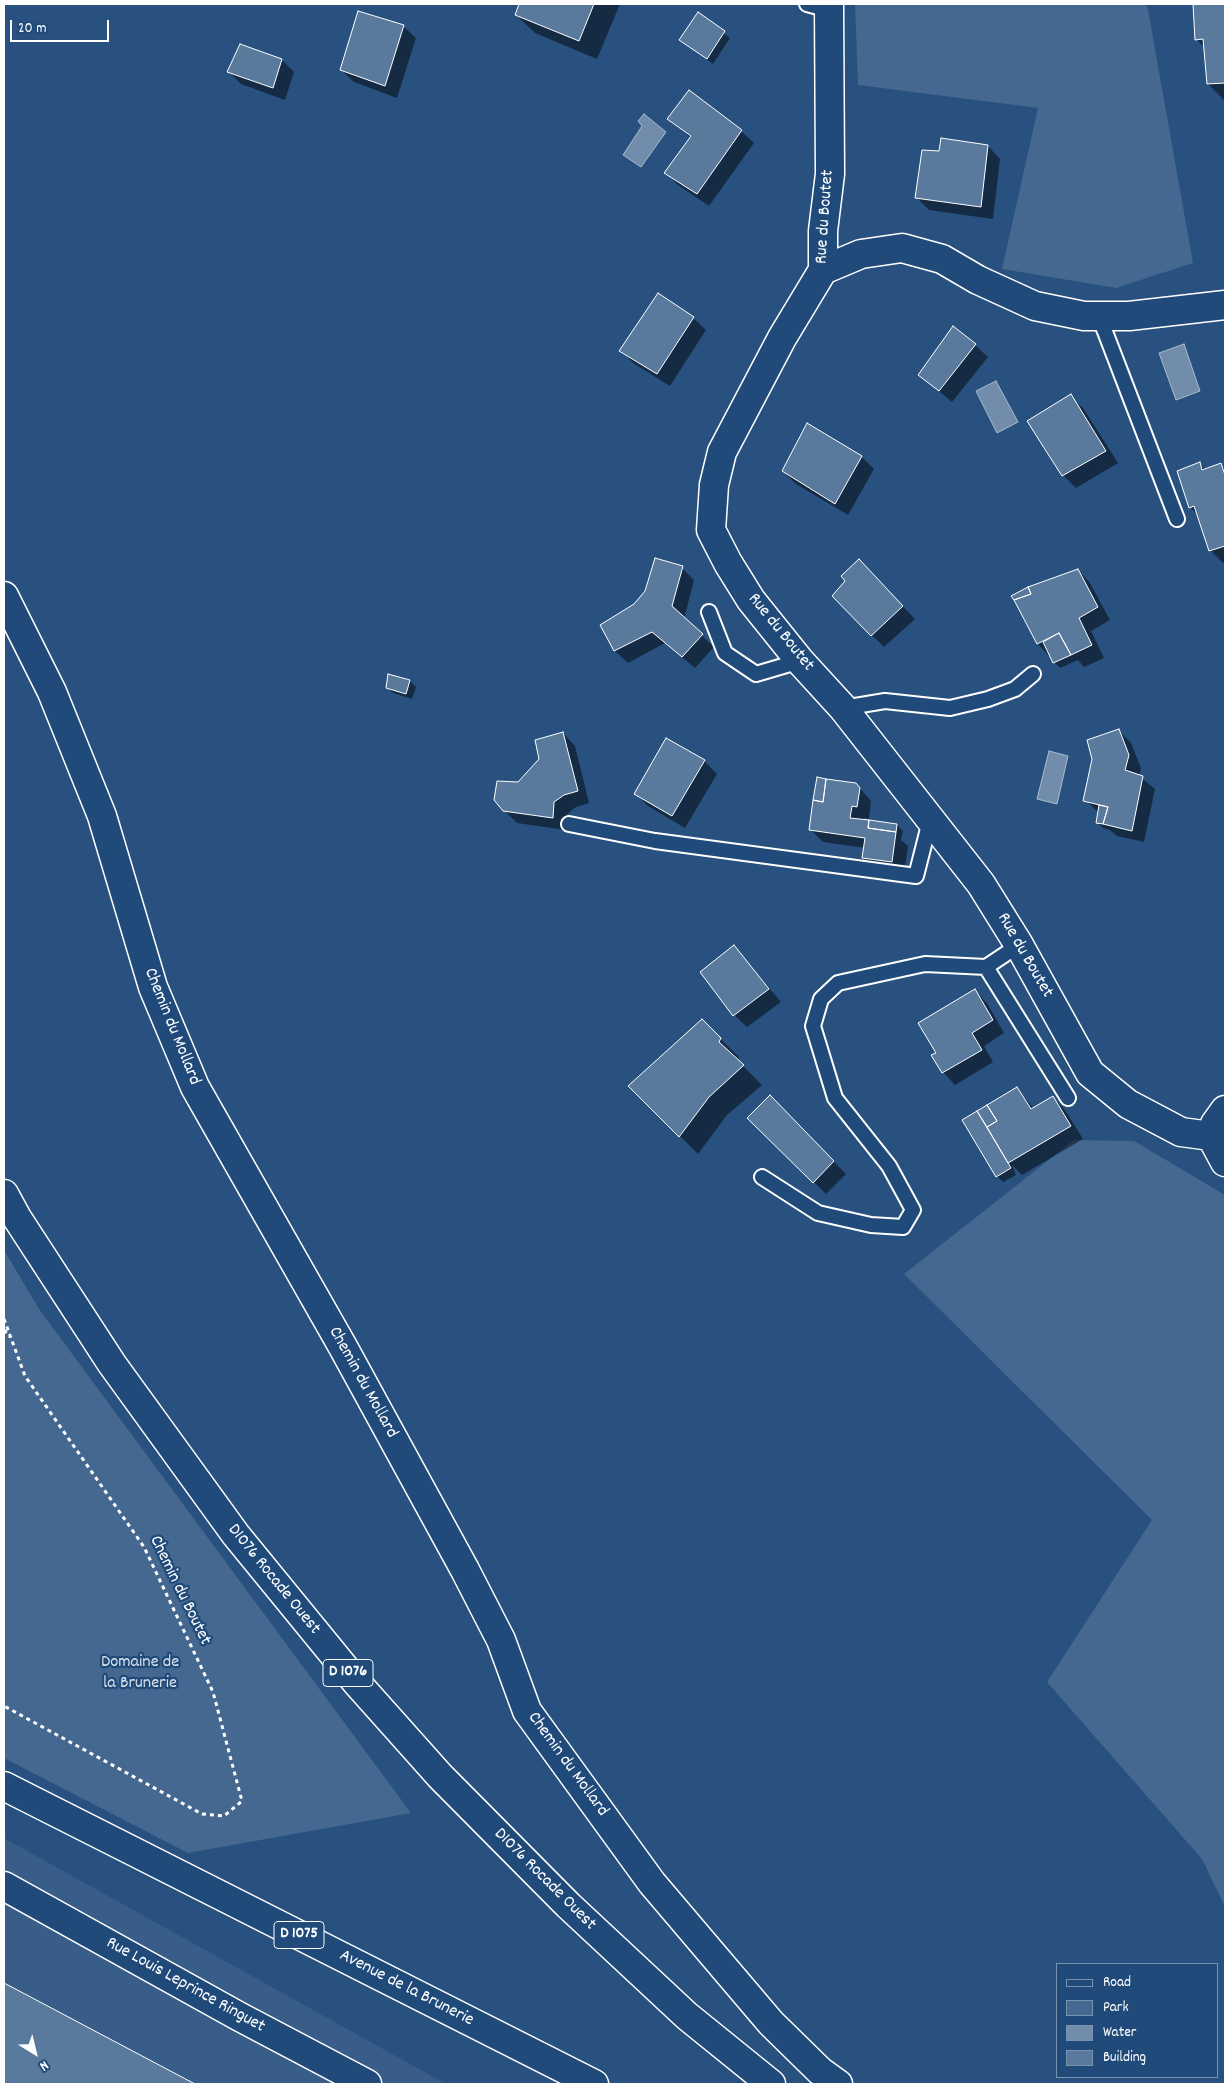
<!DOCTYPE html>
<style>
body{margin:0}
#map{position:relative;width:1229px;height:2088px;overflow:hidden;background:#28517f;font-family:Dekko,sans-serif}
canvas{display:block}
.frame{position:absolute;inset:0;border:5px solid #fff;pointer-events:none}
.legend{position:absolute;left:1056px;top:1963px;width:162px;height:115px;box-sizing:border-box;background:#1f4a7a;border:1px solid #7992af;margin:0;padding:6px 9px;list-style:none;font-size:15px;color:#fff}
.legend li{display:flex;align-items:center;gap:10px;height:25px}
.legend b{width:25px;border:1px solid #7992af}
.north{position:absolute;left:10px;top:2028px;width:50px;height:50px;-webkit-text-stroke:4px #1f4a7a;paint-order:stroke;rotate:144deg;font-size:14px;font-weight:700;line-height:20px;text-align:center;color:#fff}
.north::after{content:'';display:block;margin:auto;width:18px;height:22px;background:#fff;clip-path:polygon(50% 0,100% 100%,50% 72%,0 100%)}
.scale{position:absolute;left:10px;top:20px;width:99px;height:22px;box-sizing:border-box;border:2px solid #fff;border-top:0;padding-left:6px;font-size:15px;line-height:18px;white-space:nowrap;color:#fff;-webkit-text-stroke:4px #1f4a7a;paint-order:stroke}
</style>
<div id="map">
<canvas width="1229" height="2088"></canvas>
<div class="frame"></div>
<ul class="legend">
<li><b style="height:6px;background:#1f4a7a"></b>Road</li>
<li><b style="height:14px;background:#446890"></b>Park</li>
<li><b style="height:14px;background:#718dab"></b>Water</li>
<li><b style="height:14px;background:#5a7a9d"></b>Building</li>
</ul>
<div class="north">N</div>
<div class="scale">20 m</div>
</div>
<script>
const context = document.querySelector('canvas').getContext('2d');
context.lineJoin = 'round';
function fillPath(path, color) { context.fillStyle = color; context.fill(path, 'evenodd'); }
const toPath = rows => new Path2D(rows.map(r => 'M' + r).join(''));
function strokePath(path, color, width, dash) { context.strokeStyle = color; context.lineWidth = width; context.lineCap = dash ? 'butt' : 'round'; context.setLineDash(dash || []); context.stroke(path); }
function drawText(font, color, halo, rows, align = 'center') {
  context.font = font + ' Dekko,sans-serif'; context.lineWidth = 4.5; context.setLineDash([]); context.textBaseline = 'middle'; context.strokeStyle = halo; context.fillStyle = color; for (const [text, x, y, turn = 0] of rows) {
    context.save(); context.translate(x, y); context.rotate((+turn || 0) * Math.PI / 180); context.textAlign = isNaN(turn) ? turn : align; if (halo) context.strokeText(text, 0, 0); context.fillText(text, 0, 0); context.restore();
  }
}
fillPath(toPath([
 [4,1838,446,2084,4,2084]
]), '#375d88');
fillPath(toPath([
 [855,4,1147,4,1193,263,1116,288,1002,269,1038,108,858,85],
 [1074,1140,1134,1141,1225,1195,1225,1907,1202,1859,1047,1682,1152,1520,904,1274],
 [4,1250,39,1309,411,1813,188,1853,4,1758]
]), '#446890');
const water = toPath([
 [644,114,666,132,641,167,623,155,642,126,638,121,644,114],
 [1184,344,1200,391,1176,400,1159,353,1184,344],
 [996,381,1018,422,997,433,976,391,996,381],
 [1049,751,1068,756,1057,804,1037,799,1049,751]
]);
fillPath(water, '#718dab');
strokePath(water, '#aabbcd', 1);
fillPath(toPath([
 [521,4,620,4,597,59,535,33,516,15],
 [1194,4,1225,4,1225,101,1208,84,1205,48,1196,39],
 [698,14,730,38,713,64,687,45],
 [403,26,416,38,397,98,354,82,341,70],
 [282,60,294,72,285,100,241,84,229,72],
 [690,91,741,131,754,143,709,206,678,185,666,173,691,138,669,119],
 [988,146,1000,159,993,219,929,210,916,197,940,152],
 [693,318,706,330,670,386,633,363,621,350],
 [975,345,988,357,952,402,920,375],
 [1070,396,1083,408,1118,463,1076,488,1063,475,1029,421],
 [862,457,874,469,848,515,796,484,783,471],
 [1200,464,1206,470,1221,465,1225,469,1225,562,1223,563,1210,550,1198,516,1190,507],
 [682,568,694,580,684,619,714,647,695,668,665,643,628,663,615,651,602,626,635,605],
 [1078,570,1090,583,1110,620,1091,631,1104,658,1084,667,1078,660,1060,668,1038,644,1013,597],
 [871,573,915,619,884,647,833,596],
 [410,681,416,687,412,699,393,693,387,687],
 [1118,730,1131,743,1141,768,1139,776,1155,789,1144,842,1117,836,1110,830,1103,828,1097,822,1099,813,1085,800],
 [563,733,575,746,589,803,576,807,566,815,565,830,517,823,504,810],
 [667,740,704,761,717,774,685,828,648,806,635,793],
 [856,784,871,801,869,819,864,818,863,821,897,825,903,831,901,840,908,846,904,874,876,870,864,857,865,848,823,842,810,829],
 [734,947,781,1002,747,1027,734,1015,702,972],
 [975,991,987,1003,1004,1033,984,1046,993,1062,955,1085,943,1072,937,1053],
 [702,1021,739,1057,738,1061,762,1085,727,1115,698,1154,630,1086],
 [1017,1089,1034,1109,1053,1097,1065,1110,1083,1139,1022,1175,1012,1165,1016,1175,1003,1182,997,1176,964,1120],
 [770,1096,846,1174,826,1194,749,1118],
 [4,1985,192,2084,4,2084]
]), '#0007');
const building = toPath([
 [519,4,594,4,579,41,515,15,519,4],
 [1193,4,1225,4,1225,83,1207,84,1203,39,1195,40,1193,4],
 [358,11,404,25,385,86,340,70,358,11],
 [698,12,725,31,707,59,679,40,698,12],
 [240,44,282,59,273,88,227,72,240,44],
 [689,90,742,130,697,194,664,173,691,136,667,119,689,90],
 [941,138,988,145,981,207,915,198,922,150,939,151,941,138],
 [658,293,694,317,657,374,619,351,658,293],
 [953,326,976,344,939,391,918,375,953,326],
 [1071,394,1106,451,1062,476,1027,421,1071,394],
 [807,423,862,456,835,504,782,471,807,423],
 [1200,462,1202,470,1221,463,1225,475,1225,546,1209,551,1194,506,1189,508,1177,471,1200,462],
 [655,558,683,566,672,606,703,634,682,657,652,632,614,651,600,625,634,604,645,591,655,558],
 [859,559,903,606,871,636,832,596,845,581,841,576,859,559],
 [1078,569,1098,607,1079,618,1092,645,1071,655,1059,633,1037,644,1014,600,1031,594,1028,587,1078,569],
 [1028,587,1031,594,1014,600,1011,596,1028,587],
 [1059,633,1071,655,1053,663,1043,642,1059,633],
 [388,674,410,680,406,694,386,688,388,674],
 [1119,729,1129,755,1125,770,1143,776,1132,831,1103,824,1108,807,1083,801,1092,759,1087,740,1119,729],
 [563,732,578,791,564,795,554,802,553,818,503,811,494,800,497,781,518,782,539,759,535,740,563,732],
 [666,738,705,760,672,816,634,794,666,738],
 [817,777,826,779,823,802,813,800,817,777],
 [826,779,856,783,860,788,857,807,852,806,850,818,869,820,868,828,896,832,892,862,862,858,865,838,809,830,813,800,823,802,826,779],
 [1099,805,1108,807,1103,824,1096,823,1099,805],
 [869,820,897,824,896,832,868,828,869,820],
 [734,945,769,989,733,1016,700,972,734,945],
 [975,989,993,1020,972,1033,982,1050,942,1073,931,1055,936,1053,918,1023,975,989],
 [702,1019,721,1038,719,1042,744,1065,709,1097,679,1137,628,1086,702,1019],
 [1017,1087,1031,1109,1053,1096,1071,1126,1008,1163,987,1127,997,1121,987,1105,1017,1087],
 [770,1095,834,1161,813,1183,747,1118,770,1095],
 [987,1105,997,1121,987,1127,977,1111,987,1105],
 [977,1111,1011,1168,996,1177,962,1120,977,1111],
 [4,1983,23,1993,195,2084,4,2084,4,1983]
]);
fillPath(building, '#5a7a9d');
strokePath(building, '#fff', 1);
const service = toPath([
 [807,4,829,10],
 [1099,316,1177,519],
 [709,612,725,653,756,674,800,661],
 [843,708,885,701,950,708,988,699,1015,689,1033,674],
 [569,824,655,841,916,876,930,821],
 [986,967,1068,1098],
 [762,1177,818,1213,871,1225,903,1227,913,1210,889,1166,835,1098,813,1026,821,999,838,983,925,964,986,967,1019,945]
]);
const minor = toPath([
 [829,4,830,174,823,231,823,270,782,338,722,452,714,485,711,530,728,563,751,600,800,661,843,708,981,884,1019,945,1090,1073,1128,1104,1181,1132,1211,1136],
 [823,270,861,254,902,248,942,259,978,280,1035,306,1084,316,1129,316,1225,305],
 [4,596,52,692,102,816,153,987,195,1087,343,1347,465,1570,501,1640,527,1711,652,1883,771,2023,820,2071,838,2084],
 [1225,1110,1215,1124,1211,1136,1225,1162],
 [4,1886,240,2017,367,2084]
]);
const primary = toPath([
 [4,1194,17,1218,112,1364,236,1535,357,1683,440,1776,568,1905,687,2016,771,2084],
 [4,1786,594,2084]
]);
strokePath(service, '#fff', 18);
strokePath(minor, '#fff', 31);
strokePath(primary, '#fff', 31);
strokePath(toPath([
 [4,1319,25,1376,144,1547,213,1692,242,1801,224,1816,202,1814,4,1706],
 [4,1330,10,1337]
]), '#fff', 3, [4, 4]);
strokePath(service, '#1f4a7a', 14);
strokePath(minor, '#1f4a7a', 28);
strokePath(primary, '#1f4a7a', 28);
for (const [x, y, w] of [
 [348,1673,50],
 [299,1935,50]
]) { const box = new Path2D(); box.roundRect(x - w / 2, y - 13.5, w, 27, 4); context.fillStyle = '#1f4a7a'; context.fill(box); strokePath(box, '#fff', 1); }
drawText('bold 16px', '#fff', null, [
 ["D 1076",348,1673],
 ["D 1075",299,1935]
]);
drawText('18px', '#fff', '#1f4a7a', [
 ["Rue du Boutet",826,217,-86],
 ["Rue du Boutet",780,633,51],
 ["Rue du Boutet",1024,956,60],
 ["Chemin du Mollard",171,1027,68],
 ["Chemin du Mollard",362,1383,61],
 ["D1076 Rocade Ouest",273,1580,51],
 ["Chemin du Boutet",179,1591,64],
 ["Chemin du Mollard",567,1765,54],
 ["D1076 Rocade Ouest",544,1880,45],
 ["Rue Louis Leprince Ringuet",185,1986,29],
 ["Avenue de la Brunerie",406,1989,27]
]);
drawText('18px', '#dae1e9', '#1f4a7a', [
 ["Domaine de",140,1664],
 ["la Brunerie",140,1685]
]);
</script>
